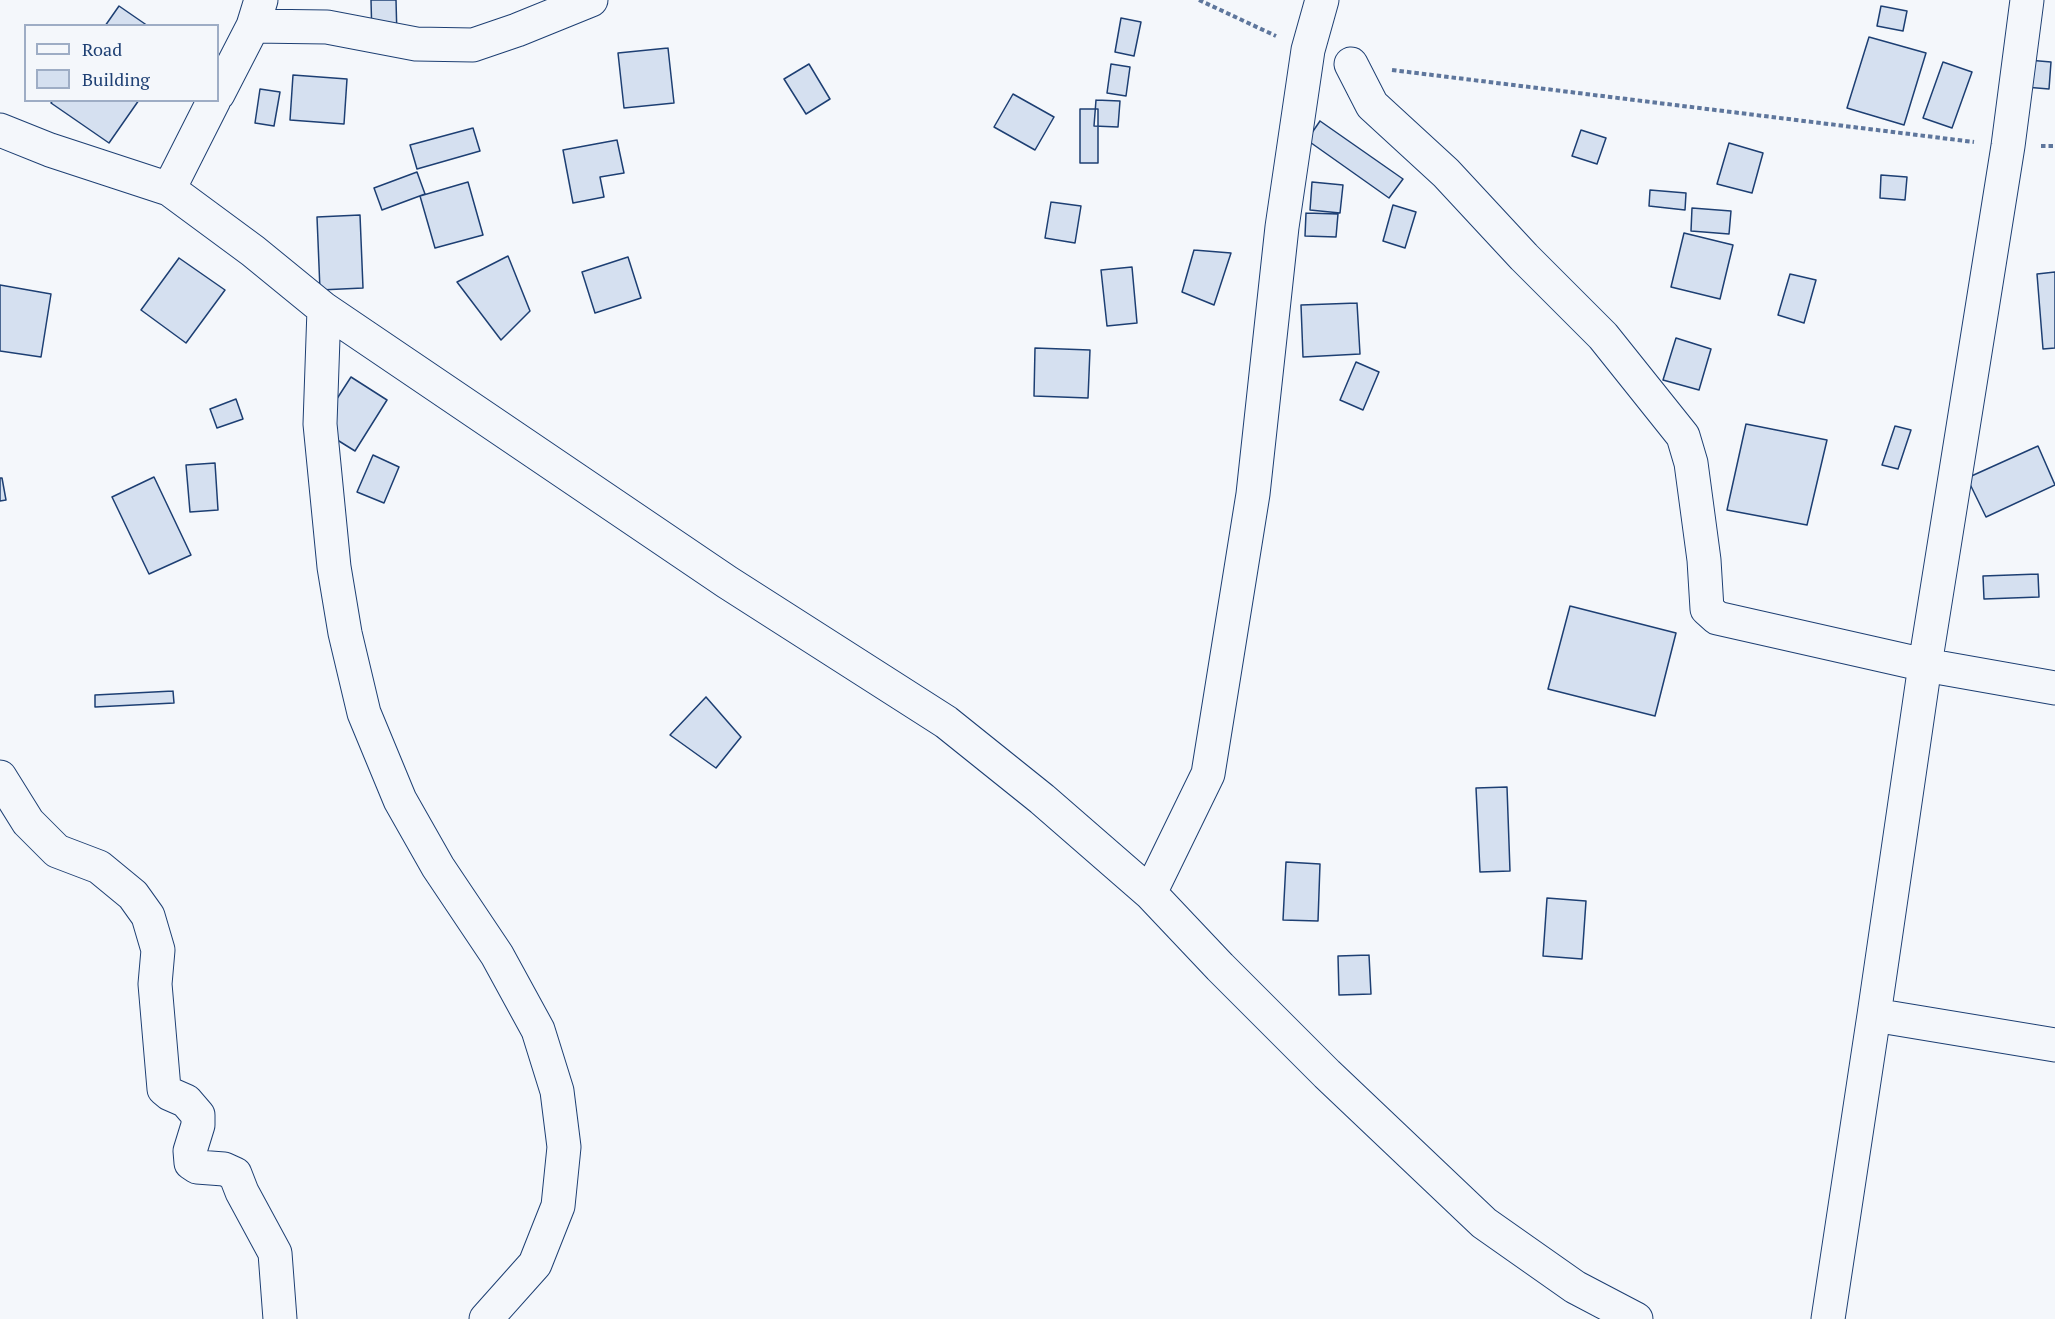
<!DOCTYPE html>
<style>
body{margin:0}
#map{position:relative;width:2055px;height:1319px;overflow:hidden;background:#f4f7fb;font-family:"PT Serif",serif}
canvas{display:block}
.legend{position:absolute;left:24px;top:24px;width:195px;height:78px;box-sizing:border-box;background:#f4f7fb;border:2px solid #9eadc5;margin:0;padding:8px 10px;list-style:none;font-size:18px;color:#1d3f73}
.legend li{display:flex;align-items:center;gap:12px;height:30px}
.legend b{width:30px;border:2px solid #9eadc5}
</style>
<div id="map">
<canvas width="2055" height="1319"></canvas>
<ul class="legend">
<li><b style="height:8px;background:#f4f7fb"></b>Road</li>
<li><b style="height:16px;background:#d5e0f0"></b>Building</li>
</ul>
</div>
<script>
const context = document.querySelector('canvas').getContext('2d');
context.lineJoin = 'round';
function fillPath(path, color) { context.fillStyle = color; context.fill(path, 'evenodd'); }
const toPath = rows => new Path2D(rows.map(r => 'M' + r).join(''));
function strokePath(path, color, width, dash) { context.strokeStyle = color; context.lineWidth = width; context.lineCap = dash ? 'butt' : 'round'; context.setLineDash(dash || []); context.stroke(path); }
const building = toPath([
 [371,0,396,0,397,37,372,38,371,0],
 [119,6,148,26,105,26,119,6],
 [1881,6,1907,11,1903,31,1877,26,1881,6],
 [1121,18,1141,22,1134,56,1115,52,1121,18],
 [1869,37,1926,53,1904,125,1847,108,1869,37],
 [668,48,674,103,624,108,618,53,668,48],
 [2028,60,2051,62,2049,89,2025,87,2028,60],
 [1943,62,1972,72,1952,128,1923,118,1943,62],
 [809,64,830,99,806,114,784,79,809,64],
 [1111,64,1130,67,1126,96,1107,93,1111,64],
 [293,75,347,79,344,124,290,120,293,75],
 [260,89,280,92,274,126,255,123,260,89],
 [1013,94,1054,117,1035,150,994,127,1013,94],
 [53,100,139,100,109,143,51,103,53,100],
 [1096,100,1120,101,1118,127,1094,126,1096,100],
 [1080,109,1098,109,1098,163,1080,163,1080,109],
 [1320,121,1403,179,1389,198,1307,140,1320,121],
 [473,128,480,151,417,169,410,145,473,128],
 [1581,130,1606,138,1597,164,1572,156,1581,130],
 [617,140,624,173,600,177,604,197,573,203,563,150,617,140],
 [1729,143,1763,153,1752,193,1717,184,1729,143],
 [417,172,425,194,382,210,374,188,417,172],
 [1881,175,1907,177,1905,200,1880,198,1881,175],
 [468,182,483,235,435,248,420,196,468,182],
 [1312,182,1343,185,1340,213,1310,210,1312,182],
 [1650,190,1686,193,1685,210,1649,206,1650,190],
 [1051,202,1081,206,1075,243,1045,238,1051,202],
 [1393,205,1416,212,1405,248,1383,241,1393,205],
 [1692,208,1731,211,1729,234,1691,231,1692,208],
 [1306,213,1338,214,1336,237,1305,236,1306,213],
 [360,215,363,288,320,290,317,217,360,215],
 [1684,233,1733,245,1720,299,1671,287,1684,233],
 [1194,250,1231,253,1214,305,1182,292,1194,250],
 [508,256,530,311,501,340,457,282,508,256],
 [628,257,641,298,595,313,582,272,628,257],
 [179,258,225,290,186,343,141,310,179,258],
 [1132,267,1137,323,1107,326,1101,270,1132,267],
 [2055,272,2055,348,2043,349,2037,274,2055,272],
 [1790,274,1816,280,1804,323,1778,315,1790,274],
 [0,285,51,294,41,357,0,351,0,285],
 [1357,303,1360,354,1303,357,1301,305,1357,303],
 [1676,338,1711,349,1699,390,1663,380,1676,338],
 [1035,348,1090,350,1088,398,1034,396,1035,348],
 [1356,362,1379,372,1363,410,1340,400,1356,362],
 [351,377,387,400,355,451,318,428,351,377],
 [236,399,243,419,217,428,210,409,236,399],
 [1746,424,1827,440,1807,525,1727,510,1746,424],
 [1895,426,1911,430,1898,469,1882,465,1895,426],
 [2038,446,2055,485,1986,517,1967,478,2038,446],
 [373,455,399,467,384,503,357,492,373,455],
 [215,463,218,510,190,512,186,465,215,463],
 [154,477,191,555,149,574,112,497,154,477],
 [0,478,2,478,6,500,0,501,0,478],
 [2038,574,2039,597,1984,599,1983,576,2038,574],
 [1570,606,1676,633,1655,716,1548,689,1570,606],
 [173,691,174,703,95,707,95,695,173,691],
 [706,697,741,737,716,768,670,735,706,697],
 [1507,787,1510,871,1480,872,1476,788,1507,787],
 [1286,862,1320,864,1318,921,1283,920,1286,862],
 [1547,898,1586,901,1582,959,1543,956,1547,898],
 [1369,955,1371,994,1339,995,1338,956,1369,955]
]);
fillPath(building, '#d5e0f0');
strokePath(building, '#1d3f73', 1.5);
const minor = toPath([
 [253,26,327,27,416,44,473,45,517,30,591,0],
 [1351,64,1372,105,1446,173,1524,257,1603,336,1683,436,1691,463,1704,560,1707,609,1717,618,1925,665,2055,688],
 [218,94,253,26,261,0],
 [0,130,50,150,169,189,253,251,324,309,727,582,946,722,1042,799,1150,893,1220,967,1327,1074,1484,1223,1575,1287,1636,1319],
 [169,189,214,100],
 [324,309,320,424,334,567,345,633,364,713,400,800,438,867,497,955,538,1030,557,1091,564,1147,558,1206,535,1264,486,1319],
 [0,777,28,822,57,851,99,867,133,895,148,916,158,950,155,984,164,1089,170,1094,186,1101,198,1115,198,1125,190,1151,191,1163,197,1167,224,1169,235,1174,242,1192,275,1253,280,1319],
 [1150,893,1208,774,1253,494,1282,227,1308,50,1322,0],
 [1874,1015,2055,1045],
 [1828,1319,1874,1015,1925,665,2008,146,2027,0]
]);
strokePath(minor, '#1d3f73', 35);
strokePath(toPath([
 [1199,0,1276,36],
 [1392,70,1974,142],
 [2041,146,2055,146]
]), '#5e769c', 4, [4.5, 3]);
strokePath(minor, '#f4f7fb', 33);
</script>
